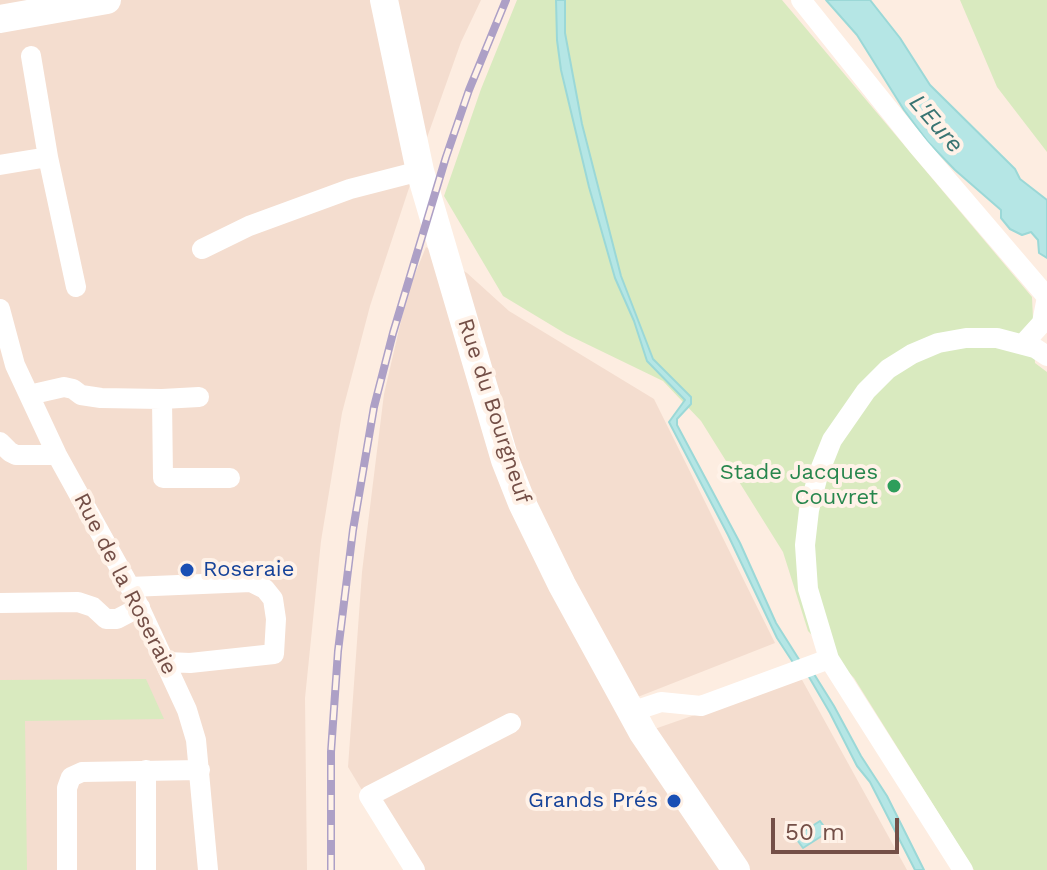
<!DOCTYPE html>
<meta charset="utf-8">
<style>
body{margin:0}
#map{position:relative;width:1047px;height:870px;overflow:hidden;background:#fdede1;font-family:"Work Sans",sans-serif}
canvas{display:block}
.scale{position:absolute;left:771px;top:818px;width:128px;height:36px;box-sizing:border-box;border:4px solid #744f47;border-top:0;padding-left:10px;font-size:24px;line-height:28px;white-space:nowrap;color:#744f47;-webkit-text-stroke:6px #fff2e8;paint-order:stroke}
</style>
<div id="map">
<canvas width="1047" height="870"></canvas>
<div class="scale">50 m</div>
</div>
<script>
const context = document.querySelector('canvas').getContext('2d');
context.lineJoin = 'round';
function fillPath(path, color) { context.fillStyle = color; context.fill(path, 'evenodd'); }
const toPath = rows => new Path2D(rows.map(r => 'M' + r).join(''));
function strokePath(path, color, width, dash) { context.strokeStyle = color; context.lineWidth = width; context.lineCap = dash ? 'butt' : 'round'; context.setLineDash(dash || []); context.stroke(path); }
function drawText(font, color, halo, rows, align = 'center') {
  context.font = font + ' "Work Sans",sans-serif'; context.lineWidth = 8; context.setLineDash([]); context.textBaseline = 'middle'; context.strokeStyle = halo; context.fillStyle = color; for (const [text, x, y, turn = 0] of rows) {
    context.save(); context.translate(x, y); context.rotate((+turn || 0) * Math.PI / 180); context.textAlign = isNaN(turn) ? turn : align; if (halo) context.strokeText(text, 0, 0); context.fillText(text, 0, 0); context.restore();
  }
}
fillPath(toPath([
 [0,0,481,0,461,42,408,191,370,306,342,413,321,541,305,698,307,870,0,870],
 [426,247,467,273,509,311,654,399,775,643,625,702,643,733,801,678,907,870,410,870,348,767,362,572,384,394,408,291]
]), '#f4ddcf');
fillPath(toPath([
 [517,0,782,0,1032,297,1035,363,1047,372,1047,870,974,870,854,678,808,631,783,552,701,421,663,381,566,334,503,296,444,196,481,89],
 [960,0,1047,0,1047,152,997,87],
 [146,679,164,719,25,721,27,870,0,870,0,680]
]), '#d9eabf');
const water = toPath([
 [556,0,565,0,565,33,582,124,621,276,653,359,691,397,691,404,677,419,677,425,740,543,776,623,800,661,814,674,834,706,861,756,887,796,924,870,915,870,870,782,857,766,830,713,809,677,794,664,777,638,728,535,669,422,685,400,647,361,634,321,615,278,589,187,561,70,557,40,556,0],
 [826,0,870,0,900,38,930,85,1015,169,1020,179,1047,200,1047,258,1039,253,1038,240,1031,232,1022,235,1010,229,1001,218,1001,210,955,170,928,142,904,110,857,35,826,0],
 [820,821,828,832,803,848,795,837,820,821]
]);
fillPath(water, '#b5e6e5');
strokePath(water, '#9bd8d7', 2);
strokePath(toPath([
 [801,0,918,146,1047,297],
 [48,157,76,287],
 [0,165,48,157,31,56],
 [202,249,249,226,350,189,420,171],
 [0,309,15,365,57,455,130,587,187,710,196,740,208,870],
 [1023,344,1042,323,1047,297],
 [29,395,64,387,73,389,81,395,101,398,162,399,163,478,230,478],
 [162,399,199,397],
 [0,442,10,452,16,455,57,455],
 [130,587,251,582,265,589,273,599,276,619,274,654,190,663,167,662],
 [0,603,78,602,93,607,106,619,117,619,140,607],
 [631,712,661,702,701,706,829,659],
 [146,770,146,870],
 [67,870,67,788,71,777,82,772,200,770],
 [415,870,369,796,511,723],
 [963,870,829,659,808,589,805,545,809,510,818,475,832,440,866,391,888,369,912,354,938,343,966,338,997,338,1035,348,1047,356]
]), '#fff', 20);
strokePath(toPath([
 [384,0,420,171,505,460,522,503,562,585,643,733,736,870],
 [0,19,107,0]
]), '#fff', 28);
const rail = toPath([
 [331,870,331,752,338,651,353,530,374,407,393,333,446,157,469,90,506,0]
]);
strokePath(rail, '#ada0c6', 8);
strokePath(rail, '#fff2e8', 5, [15]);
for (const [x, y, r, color] of [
 [894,486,8,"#2e9e5b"],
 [187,570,8,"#1a4fb4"],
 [674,801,8,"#1a4fb4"]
]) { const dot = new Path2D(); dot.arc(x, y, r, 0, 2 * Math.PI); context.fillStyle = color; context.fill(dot); strokePath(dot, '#fff2e8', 3); }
drawText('22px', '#744f47', '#fff2e8', [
 ["Rue du Bourgneuf",494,411,72],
 ["Rue de la Roseraie",125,584,63]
]);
drawText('22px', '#27864d', '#fff2e8', [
 ["Stade Jacques",878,473],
 ["Couvret",878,498]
], 'right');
drawText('22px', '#164399', '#fff2e8', [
 ["Roseraie",203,570],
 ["Grands Prés",658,801,"right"]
], 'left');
drawText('italic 24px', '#387472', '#fff2e8', [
 ["L'Eure",936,124,49]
]);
</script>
